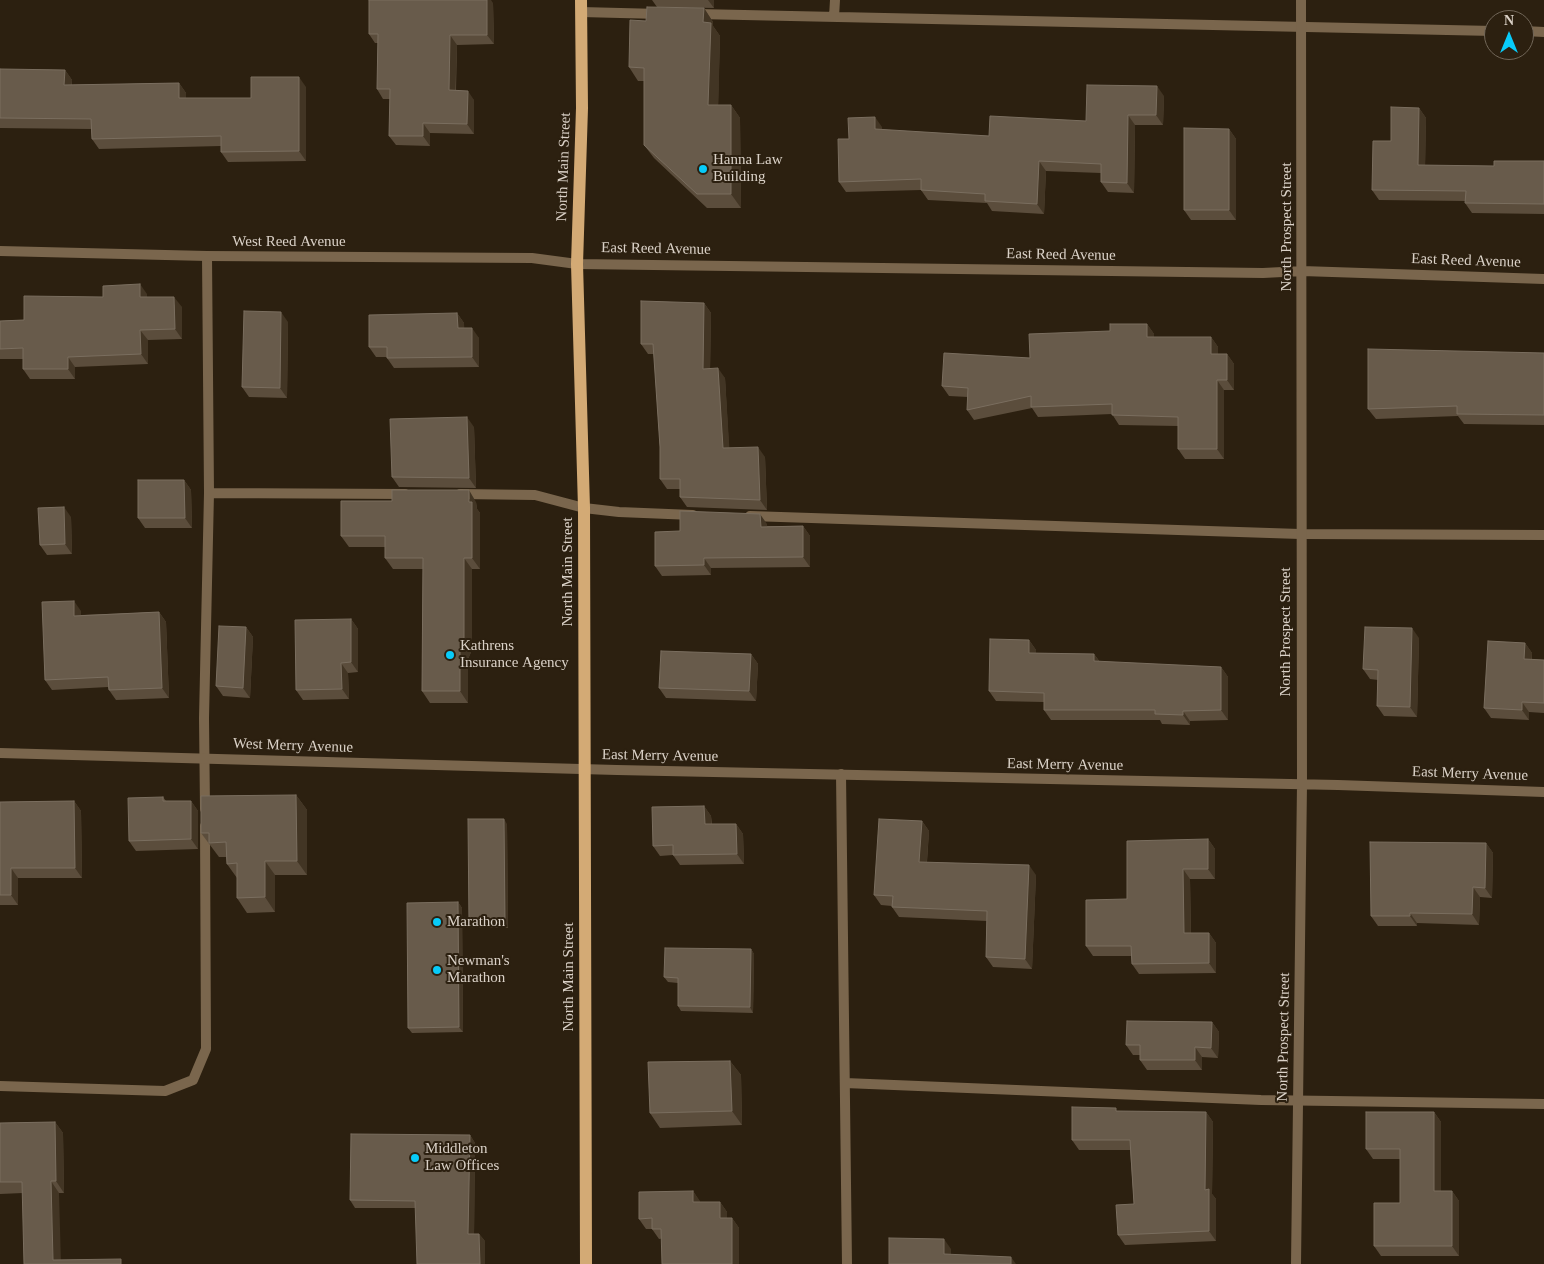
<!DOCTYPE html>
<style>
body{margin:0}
#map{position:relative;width:1544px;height:1264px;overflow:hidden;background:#2c2010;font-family:"Times New Roman",serif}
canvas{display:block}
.north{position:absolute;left:1484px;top:10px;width:50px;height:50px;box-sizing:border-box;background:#2c2010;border:1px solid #726759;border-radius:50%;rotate:0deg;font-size:14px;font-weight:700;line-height:20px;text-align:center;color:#dad1c7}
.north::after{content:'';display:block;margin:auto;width:18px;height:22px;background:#08cbf9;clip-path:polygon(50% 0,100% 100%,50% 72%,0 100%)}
</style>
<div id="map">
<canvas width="1544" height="1264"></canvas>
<div class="north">N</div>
</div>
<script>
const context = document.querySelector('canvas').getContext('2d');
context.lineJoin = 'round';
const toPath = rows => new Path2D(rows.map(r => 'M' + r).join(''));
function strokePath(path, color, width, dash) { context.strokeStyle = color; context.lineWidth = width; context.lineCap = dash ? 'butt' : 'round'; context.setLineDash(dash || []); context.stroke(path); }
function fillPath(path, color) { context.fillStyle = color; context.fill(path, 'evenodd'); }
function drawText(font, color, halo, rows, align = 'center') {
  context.font = font + ' "Times New Roman",serif'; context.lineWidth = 4; context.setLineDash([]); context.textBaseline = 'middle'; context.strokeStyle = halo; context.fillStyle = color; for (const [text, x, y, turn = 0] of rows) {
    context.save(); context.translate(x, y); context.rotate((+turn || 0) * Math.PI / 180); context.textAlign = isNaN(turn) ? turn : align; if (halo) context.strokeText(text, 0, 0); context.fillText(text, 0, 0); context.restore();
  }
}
strokePath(toPath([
 [581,12,660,14],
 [697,14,1494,31],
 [834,17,835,0],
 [1524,31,1544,32],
 [209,493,405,494],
 [460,494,535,495,584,508,619,512,693,515],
 [750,516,1300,534,1544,535],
 [841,774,847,1264],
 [205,809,204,718,209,493,207,256],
 [845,1083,1261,1100,1544,1104],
 [0,1086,165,1091,193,1080,206,1049,205,826]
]), '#7a664d', 10);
strokePath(toPath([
 [0,251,207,256,532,258,577,264,1263,273,1302,271,1544,279],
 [0,753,617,770,1338,785,1544,792],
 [1296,1264,1302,784,1301,0]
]), '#7a664d', 10);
strokePath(toPath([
 [581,0,582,108,577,264,584,508,586,1264]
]), '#d3aa75', 12);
fillPath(toPath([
 [652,0,714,0,714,8,657,7],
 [493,3,494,44,457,45,456,90,474,100,474,134,430,133,430,146,396,145,389,136,390,99,383,99,377,89,378,43,375,43,369,34],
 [704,8,713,22,713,26,720,36,718,105,731,105,740,118,741,208,707,208,654,158,644,145,644,81,638,81,629,67,646,21],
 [0,69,65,70,72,80,72,85,179,83,186,93,186,98,251,98,306,87,306,161,228,162,221,152,221,146,99,149,92,139,91,129,0,128],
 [1164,96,1163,125,1135,125,1134,193,1108,192,1101,182,1101,173,1046,171,1044,214,992,211,987,203,928,200,921,190,846,192,839,182,849,139,882,127,882,130,989,136,1086,121],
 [1419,108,1426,118,1425,165,1494,166,1544,161,1544,214,1472,213,1465,203,1465,201,1379,200,1372,190,1391,141],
 [1229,129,1236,139,1236,220,1191,220,1184,210],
 [147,294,147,297,182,307,182,339,148,340,148,364,75,367,75,379,30,379,23,369,23,359,0,359,0,321,24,320,103,297],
 [704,303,711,313,710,368,725,378,729,448,765,457,767,510,687,507,680,497,680,489,667,489,660,479,660,447,654,354,648,354,641,344],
 [457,313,464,323,464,328,479,338,479,367,394,368,387,358,387,357,376,357,369,347],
 [288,322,287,398,249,397,242,387],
 [1147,324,1154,334,1154,337,1211,337,1218,347,1218,354,1227,354,1234,364,1234,390,1224,390,1224,459,1185,459,1178,449,1178,426,1119,425,1112,414,1038,417,1032,408,974,420,967,410,968,397,949,396,942,386,1030,358,1110,331],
 [1544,353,1544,425,1464,424,1458,416,1376,419,1368,409],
 [474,427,476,488,399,487,392,477],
 [184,480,191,490,192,528,145,528,138,518],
 [476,502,477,509,480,513,480,569,472,569,472,650,468,659,468,703,430,703,422,691,423,569,393,569,385,558,385,547,349,547,341,536],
 [71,517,72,554,47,555,40,545],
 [767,524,767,526,803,526,810,536,810,567,711,568,711,575,662,576,655,566,680,531],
 [81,611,81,615,159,612,166,622,169,698,116,700,109,690,108,687,52,690,45,680],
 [351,619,358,629,358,672,348,673,349,699,303,700,296,690],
 [246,627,253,637,250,698,223,696,216,686],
 [1419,638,1417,717,1384,716,1377,706,1378,680,1370,679,1363,669],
 [1029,640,1036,650,1036,653,1094,654,1100,662,1221,667,1228,677,1228,720,1190,721,1190,725,1162,724,1160,720,1051,720,1044,710,1044,702,996,701,989,691],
 [1525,643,1532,653,1532,660,1544,660,1544,713,1529,712,1529,720,1491,718,1484,708],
 [751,654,758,664,756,701,666,698,659,688],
 [296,795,307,810,307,875,275,875,275,912,247,913,237,898,237,878,227,864,226,857,219,857,201,833],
 [163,797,166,801,191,801,198,811,198,849,136,851,129,841],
 [74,801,81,811,82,878,18,878,18,905,0,905,0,802],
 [704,806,711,816,712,824,736,824,743,834,744,864,680,865,673,855,660,856,653,846],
 [922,821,929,831,927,862,1036,875,1032,969,993,967,986,957,987,921,899,917,892,907,892,906,881,905,874,895],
 [507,824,508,928,472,928,469,923],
 [1208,839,1215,849,1215,879,1190,879,1191,933,1209,933,1216,943,1216,973,1139,974,1132,964,1131,956,1093,956,1086,946,1127,899],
 [1486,843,1493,853,1492,898,1480,897,1479,925,1417,923,1417,926,1378,926,1371,916],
 [458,902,462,908,463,1032,412,1033,408,1028],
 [751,949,754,954,753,1013,681,1011,678,1006,678,983,668,982,664,977],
 [1212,1022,1219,1032,1218,1058,1202,1057,1202,1070,1147,1070,1140,1060,1140,1055,1133,1055,1126,1045],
 [730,1061,741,1075,742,1125,660,1128,650,1113],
 [1119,1111,1206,1112,1213,1122,1212,1194,1216,1199,1216,1241,1125,1245,1118,1235,1134,1204,1130,1150,1079,1150,1072,1140],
 [1434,1112,1441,1122,1441,1191,1452,1191,1459,1201,1459,1256,1381,1256,1374,1246,1400,1203,1400,1159,1373,1159,1366,1149],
 [55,1122,63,1133,64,1193,59,1193,24,1264,23,1193,0,1194,0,1123],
 [470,1135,475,1143,474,1234,479,1234,485,1241,415,1208,355,1208,350,1200],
 [693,1191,700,1202,720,1202,727,1212,727,1218,732,1218,739,1228,659,1239,652,1229,646,1229,639,1219]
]), '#5b4d3c');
fillPath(toPath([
 [487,0,491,0,493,3,494,44,487,35],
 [708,0,714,0,714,8],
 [704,8,713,22,713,26,720,36,718,118,708,105,703,22],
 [450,35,457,45,455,100,449,90],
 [65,70,72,80,71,95,64,85],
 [299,77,306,87,306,161,299,151],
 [179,83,186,93,186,108,179,98],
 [1157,86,1164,96,1163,125,1156,115],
 [468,91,474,100,474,134,467,124],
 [731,105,740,118,741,208,731,194],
 [1419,108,1426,118,1425,175,1418,165],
 [1128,115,1135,125,1134,193,1127,183],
 [875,117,882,127,882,139,875,129],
 [423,123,430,133,430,146,423,136],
 [1229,129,1236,139,1236,220,1229,210],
 [1039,161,1046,171,1044,214,1037,204],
 [140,284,147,294,147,307,140,297],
 [174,297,182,307,182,339,175,329],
 [704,303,711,313,710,379,703,369],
 [281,312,288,322,287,398,280,388],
 [457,313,464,323,465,338,458,328],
 [1147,324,1154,334,1154,347,1147,337],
 [472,328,479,338,479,367,472,357],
 [140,330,148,340,148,364,141,354],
 [1211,337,1218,347,1218,364,1211,354],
 [1227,354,1234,364,1234,390,1227,380],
 [68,357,75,367,75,379,68,369],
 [718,368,725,378,730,458,723,448],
 [1217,380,1224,390,1224,459,1217,449],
 [467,417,474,427,476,488,469,478],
 [758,447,765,457,767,510,760,500],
 [184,480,191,490,192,528,185,518],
 [469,490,476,502,477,509,480,513,480,569,472,558],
 [64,507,71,517,72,554,65,544],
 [760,514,767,524,768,537,761,527],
 [803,526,810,536,810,567,803,557],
 [464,558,472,569,472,650,468,659,468,703,460,691,460,648],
 [704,558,711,568,711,575,704,565],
 [74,601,81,611,81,626,74,616],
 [159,612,166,622,169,698,162,688],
 [351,619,358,629,358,672,351,662],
 [246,627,253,637,250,698,243,688],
 [1412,628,1419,638,1417,717,1410,707],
 [1029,640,1036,650,1036,663,1029,653],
 [1525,643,1532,653,1531,669,1524,659],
 [751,654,758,664,756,701,749,691],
 [1094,654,1101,664,1094,661],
 [341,663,348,673,349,699,342,689],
 [1221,667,1228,677,1228,720,1221,710],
 [1522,702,1529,712,1529,720,1522,710],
 [1183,711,1190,721,1190,725,1183,715],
 [296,795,307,810,307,875,297,861],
 [74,801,81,811,82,878,75,868],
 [191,801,198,811,198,849,191,839],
 [704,806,711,816,712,834,705,824],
 [504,819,507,824,508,928,505,923],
 [922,821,929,831,926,872,919,862],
 [736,824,743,834,744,864,737,854],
 [1208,839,1215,849,1215,879,1208,869],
 [1486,843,1493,853,1492,898,1485,888],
 [265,861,275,875,275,912,265,897],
 [1029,865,1036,875,1032,969,1025,959],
 [11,868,18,878,18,905,11,895],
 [1183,869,1190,879,1191,943,1184,933],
 [1473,887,1480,897,1479,925,1472,914],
 [458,902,462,908,463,1032,459,1027],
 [1410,913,1417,923,1417,926,1410,916],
 [1209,933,1216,943,1216,973,1209,963],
 [751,949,754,954,753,1013,750,1007],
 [1212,1022,1219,1032,1218,1058,1211,1048],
 [1195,1047,1202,1057,1202,1070,1195,1060],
 [730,1061,741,1075,742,1125,732,1111],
 [1206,1112,1213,1122,1212,1194,1216,1199,1216,1241,1209,1231,1205,1190],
 [1434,1112,1441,1122,1441,1201,1434,1191],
 [55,1122,63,1133,64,1193,56,1181],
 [470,1135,475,1143,474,1242,468,1234],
 [51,1181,59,1193,61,1264,53,1260],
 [693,1191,700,1201,700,1212,693,1202],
 [1452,1191,1459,1201,1459,1256,1452,1246],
 [720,1202,727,1212,727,1228,720,1218],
 [732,1218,739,1228,739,1264,732,1264],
 [479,1234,485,1241,485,1264,480,1264],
 [944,1239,951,1249,951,1264,944,1254],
 [1011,1257,1016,1264,1011,1264]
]), '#423524');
const building = toPath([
 [369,0,487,0,487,35,450,35,449,90,468,91,467,124,423,123,423,136,389,136,390,89,377,89,378,34,369,34,369,0],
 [647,7,704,8,703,22,711,23,708,105,731,105,731,194,697,194,644,145,644,68,629,67,630,20,646,21,647,7],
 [0,69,65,70,64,85,179,83,179,98,251,98,251,77,299,77,299,151,221,152,221,136,92,139,91,119,0,118,0,69],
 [1087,85,1157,86,1156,115,1128,115,1127,183,1101,182,1101,164,1039,161,1037,204,985,201,985,194,921,190,921,179,839,182,838,139,849,139,848,118,875,117,875,129,989,136,990,116,1086,121,1087,85],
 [1391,107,1419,108,1418,165,1494,166,1494,161,1544,161,1544,204,1465,203,1466,191,1372,190,1373,141,1391,141,1391,107],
 [1184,128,1229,129,1229,210,1184,210,1184,128],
 [140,284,140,297,174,297,175,329,140,330,141,354,68,357,68,369,23,369,23,348,0,349,0,321,24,320,24,296,103,297,103,286,140,284],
 [641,301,704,303,703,369,718,368,723,448,758,447,760,500,680,497,680,479,660,479,660,447,653,344,641,344,641,301],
 [244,311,281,312,280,388,242,387,244,311],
 [457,313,458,328,472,328,472,357,387,358,387,347,369,347,369,315,457,313],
 [1110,324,1147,324,1147,337,1211,337,1211,354,1227,354,1227,380,1217,380,1217,449,1178,449,1178,417,1112,415,1112,404,1031,407,1031,396,967,410,968,388,942,386,944,353,1030,358,1029,334,1110,331,1110,324],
 [1368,349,1544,353,1544,415,1457,414,1457,406,1368,409,1368,349],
 [467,417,469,478,392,477,390,419,467,417],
 [138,480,184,480,185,518,138,518,138,480],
 [392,490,469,490,469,502,472,502,472,558,464,558,464,639,460,648,460,691,422,691,423,558,385,558,385,536,341,536,341,501,392,501,392,490],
 [64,507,65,544,40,545,38,508,64,507],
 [680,511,760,514,761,527,803,526,803,557,704,558,704,565,655,566,655,532,680,531,680,511],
 [74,601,74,616,159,612,162,688,109,690,108,677,45,680,42,602,74,601],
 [351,619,351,662,341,663,342,689,296,690,295,620,351,619],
 [219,626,246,627,243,688,216,686,219,626],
 [1365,627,1412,628,1410,707,1377,706,1378,670,1363,669,1365,627],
 [990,639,1029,640,1029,653,1094,654,1094,661,1221,667,1221,710,1183,711,1183,715,1155,714,1155,710,1044,710,1044,693,989,691,990,639],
 [1488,641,1525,643,1524,659,1544,660,1544,703,1522,702,1522,710,1484,708,1488,641],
 [661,651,751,654,749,691,659,688,661,651],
 [296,795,297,861,265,861,265,897,237,898,237,863,227,864,226,842,209,843,209,833,201,833,201,796,296,795],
 [163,797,163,801,191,801,191,839,129,841,128,798,163,797],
 [74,801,75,868,11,868,11,895,0,895,0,802,74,801],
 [704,806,705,824,736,824,737,854,673,855,673,845,653,846,652,807,704,806],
 [468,819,504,819,505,923,469,923,468,819],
 [879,819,922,821,919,862,1029,865,1025,959,986,957,987,911,892,907,893,896,874,895,879,819],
 [1208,839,1208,869,1183,869,1184,933,1209,933,1209,963,1132,964,1131,946,1086,946,1086,900,1127,899,1127,841,1208,839],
 [1370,842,1486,843,1485,888,1473,887,1472,914,1410,913,1410,916,1371,916,1370,842],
 [458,902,459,1027,408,1028,407,903,458,902],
 [665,948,751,949,750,1007,678,1006,678,978,664,977,665,948],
 [1127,1021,1212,1022,1211,1048,1195,1047,1195,1060,1140,1060,1140,1045,1126,1045,1127,1021],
 [730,1061,732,1111,650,1113,648,1062,730,1061],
 [1072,1107,1116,1108,1116,1111,1206,1112,1205,1190,1209,1189,1209,1231,1118,1235,1116,1205,1134,1204,1130,1140,1072,1140,1072,1107],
 [1366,1112,1434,1112,1434,1191,1452,1191,1452,1246,1374,1246,1374,1203,1400,1203,1400,1149,1366,1149,1366,1112],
 [55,1122,56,1181,51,1181,53,1260,121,1259,121,1264,24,1264,22,1182,0,1182,0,1123,55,1122],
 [351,1134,470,1135,468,1234,479,1234,480,1264,417,1264,415,1201,350,1200,351,1134],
 [693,1191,693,1202,720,1202,720,1218,732,1218,732,1264,662,1264,661,1229,652,1229,652,1218,639,1219,639,1192,693,1191],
 [889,1238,944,1239,944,1254,1011,1257,1011,1264,889,1264,889,1238]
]);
fillPath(building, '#685b4b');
strokePath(building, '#7a6e5f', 1);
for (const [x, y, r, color] of [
 [703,169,5,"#08cbf9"],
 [450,655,5,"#08cbf9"],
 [437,922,5,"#08cbf9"],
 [437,970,5,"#08cbf9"],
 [415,1158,5,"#08cbf9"]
]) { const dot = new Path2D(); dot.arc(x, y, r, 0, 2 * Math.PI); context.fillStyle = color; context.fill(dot); strokePath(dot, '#2c2010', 2); }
drawText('15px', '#dad1c7', '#2c2010', [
 ["Hanna Law",713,160],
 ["Building",713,177],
 ["Kathrens",460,646],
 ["Insurance Agency",460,663],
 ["Marathon",447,922],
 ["Newman's",447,961],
 ["Marathon",447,978],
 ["Middleton",425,1149],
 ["Law Offices",425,1166]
], 'left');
drawText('15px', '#dad1c7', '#2c2010', [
 ["North Main Street",564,167,-88],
 ["North Prospect Street",1287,227,-90],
 ["West Reed Avenue",289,242],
 ["East Reed Avenue",656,249,1],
 ["East Reed Avenue",1061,255,1],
 ["East Reed Avenue",1466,261,2],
 ["North Main Street",568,572,-90],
 ["North Prospect Street",1286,632,-90],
 ["West Merry Avenue",293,746,2],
 ["East Merry Avenue",660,756,1],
 ["East Merry Avenue",1065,765,1],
 ["East Merry Avenue",1470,774,2],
 ["North Main Street",569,977,-90],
 ["North Prospect Street",1284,1037,-89]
]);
</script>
